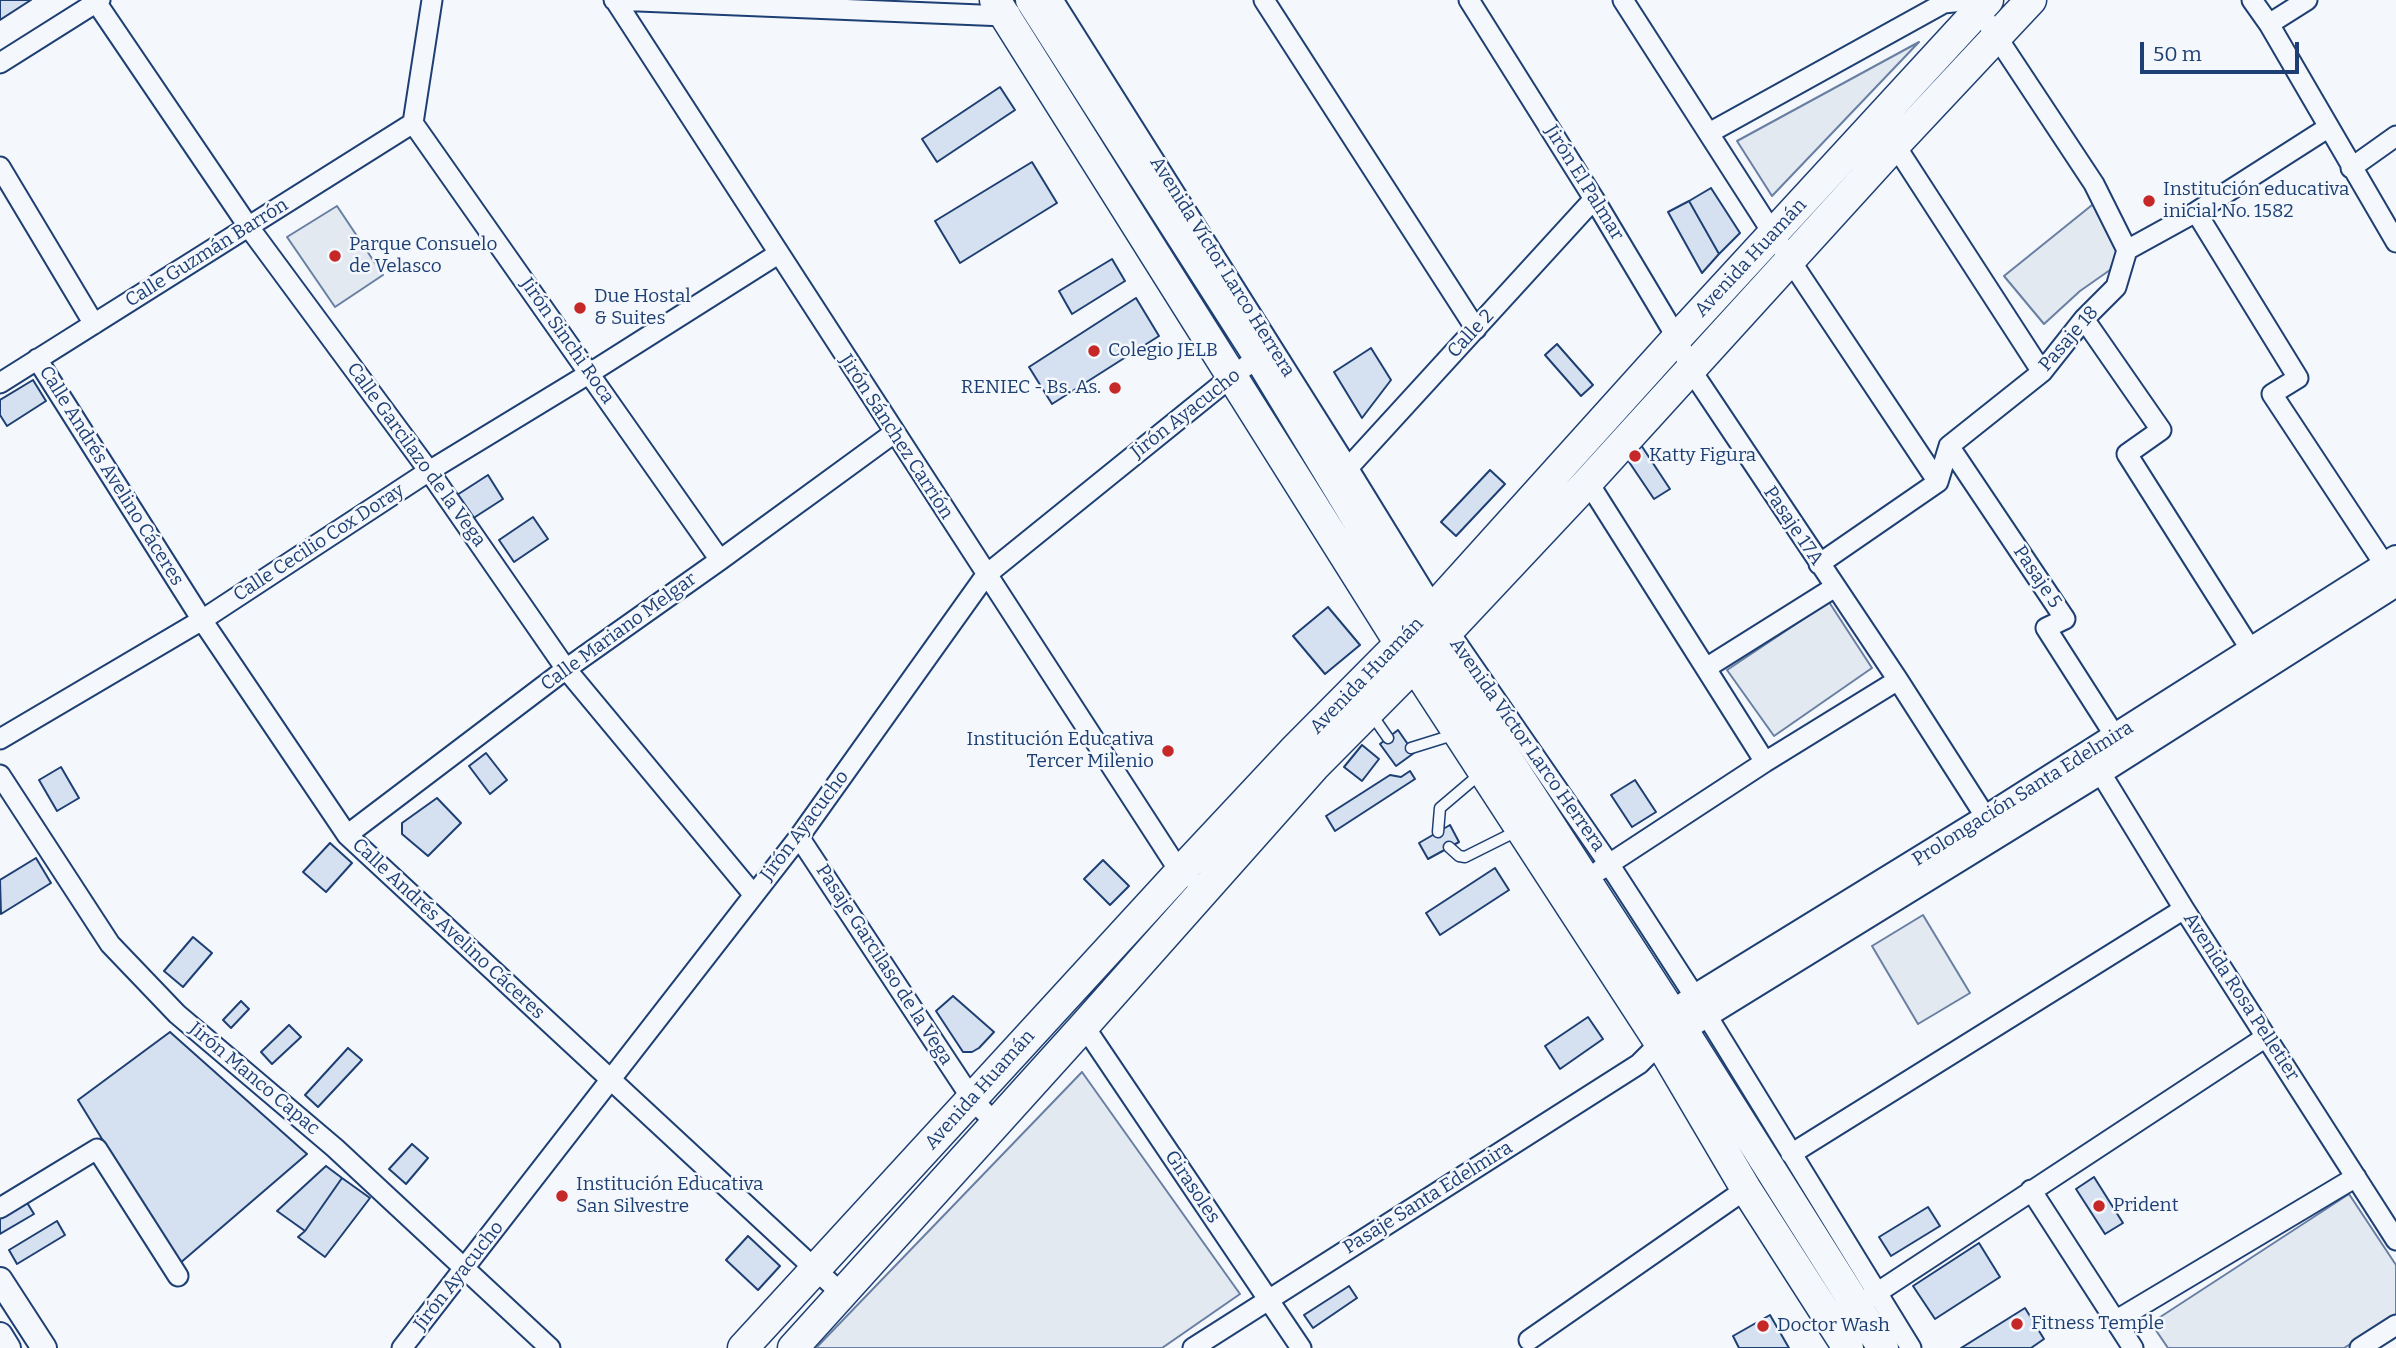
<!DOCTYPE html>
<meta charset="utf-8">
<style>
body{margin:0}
#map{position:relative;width:2396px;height:1348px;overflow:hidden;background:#f4f7fb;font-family:Bitter,serif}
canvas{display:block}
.scale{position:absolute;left:2140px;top:42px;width:159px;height:32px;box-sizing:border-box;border:4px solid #1d3f73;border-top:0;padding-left:9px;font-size:21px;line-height:24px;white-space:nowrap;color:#1d3f73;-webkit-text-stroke:5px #f4f7fb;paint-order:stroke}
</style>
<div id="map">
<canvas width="2396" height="1348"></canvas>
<div class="scale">50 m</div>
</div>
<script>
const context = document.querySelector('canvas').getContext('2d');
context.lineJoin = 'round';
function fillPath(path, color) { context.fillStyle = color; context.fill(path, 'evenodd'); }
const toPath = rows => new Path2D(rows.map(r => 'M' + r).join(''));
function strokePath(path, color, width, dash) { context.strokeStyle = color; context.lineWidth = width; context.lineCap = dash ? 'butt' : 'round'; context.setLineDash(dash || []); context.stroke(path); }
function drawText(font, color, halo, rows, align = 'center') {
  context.font = font + ' Bitter,serif'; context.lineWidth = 5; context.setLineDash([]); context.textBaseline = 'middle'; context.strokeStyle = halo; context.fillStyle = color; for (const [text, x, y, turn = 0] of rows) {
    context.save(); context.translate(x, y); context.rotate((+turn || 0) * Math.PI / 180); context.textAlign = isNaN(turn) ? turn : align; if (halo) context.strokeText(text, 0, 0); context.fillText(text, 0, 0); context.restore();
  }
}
const green = toPath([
 [1919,42,1772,196,1737,141,1919,42],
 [2097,201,2118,249,2110,270,2080,291,2044,324,2004,276,2097,201],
 [337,206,383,275,335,307,287,237,337,206],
 [1829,602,1872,668,1774,736,1727,670,1829,602],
 [1923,915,1970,993,1918,1024,1872,946,1923,915],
 [1082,1072,1240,1294,1162,1348,816,1348,1082,1072],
 [2349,1194,2396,1265,2396,1315,2344,1348,2168,1348,2151,1323,2349,1194]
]);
fillPath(green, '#e3e9f0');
strokePath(green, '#687fa3', 2);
const building = toPath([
 [0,0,31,0,0,20,0,0],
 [1000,87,1015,110,937,162,922,139,1000,87],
 [1032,162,1057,203,960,263,935,221,1032,162],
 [1711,188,1740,233,1719,254,1689,201,1711,188],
 [1689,201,1719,254,1702,273,1668,212,1689,201],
 [1112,259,1125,281,1072,314,1059,291,1112,259],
 [1136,298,1159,336,1052,404,1029,367,1136,298],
 [1557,344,1593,385,1581,396,1545,355,1557,344],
 [1371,348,1391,380,1362,418,1334,372,1371,348],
 [33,380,46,401,7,426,0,415,0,400,33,380],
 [1641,445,1670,489,1654,499,1625,456,1641,445],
 [1490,470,1505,484,1456,536,1441,522,1490,470],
 [488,475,503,499,472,519,457,495,488,475],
 [533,517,548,539,514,562,499,540,533,517],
 [1328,607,1360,645,1325,674,1293,636,1328,607],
 [1398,730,1414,753,1396,766,1380,744,1398,730],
 [1362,745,1379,759,1362,781,1344,767,1362,745],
 [486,753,507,780,490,794,469,766,486,753],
 [61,767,79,798,57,811,39,780,61,767],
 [1410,771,1415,779,1335,831,1326,816,1390,775,1401,777,1410,771],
 [1635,780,1656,812,1632,827,1611,795,1635,780],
 [437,798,461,823,428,856,402,834,402,823,437,798],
 [1450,825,1459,842,1428,859,1419,843,1450,825],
 [330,843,352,863,326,892,303,872,330,843],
 [36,858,51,883,1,914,0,880,36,858],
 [1103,860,1129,886,1110,905,1084,879,1103,860],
 [1495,868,1509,890,1440,935,1426,913,1495,868],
 [193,937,212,953,183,987,164,971,193,937],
 [953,996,994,1032,979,1048,972,1052,963,1052,936,1011,953,996],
 [241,1001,249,1009,231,1028,223,1020,241,1001],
 [1588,1017,1603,1039,1560,1069,1545,1046,1588,1017],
 [289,1025,301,1037,272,1064,261,1052,289,1025],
 [170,1032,307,1154,179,1264,78,1100,170,1032],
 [348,1048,362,1060,318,1107,305,1095,348,1048],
 [412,1144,428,1158,406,1184,389,1169,412,1144],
 [326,1166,342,1178,305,1231,277,1211,326,1166],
 [2094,1177,2123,1223,2105,1234,2076,1189,2094,1177],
 [342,1178,370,1198,325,1257,298,1237,305,1231,342,1178],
 [26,1201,34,1214,0,1234,0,1217,26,1201],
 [1928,1207,1940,1226,1891,1256,1879,1237,1928,1207],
 [57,1221,65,1235,17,1264,9,1250,57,1221],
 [748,1236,780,1266,758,1290,726,1260,748,1236],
 [1979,1243,2000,1277,1935,1319,1913,1286,1979,1243],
 [1349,1286,1357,1298,1313,1328,1304,1315,1349,1286],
 [2025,1308,2044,1339,2031,1348,1961,1348,2025,1308],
 [1770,1315,1789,1348,1739,1348,1733,1336,1770,1315]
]);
fillPath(building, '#d5e0f0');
strokePath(building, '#1d3f73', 2);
const service = toPath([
 [1372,715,1388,738],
 [1411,748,1456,734],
 [1438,832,1440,808,1480,774],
 [1449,847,1459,856,1465,857,1517,831]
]);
const minor = toPath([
 [614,0,1005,16,1010,13],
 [615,0,1180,872,1189,877],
 [1053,0,1348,468,1447,629,1609,864,1706,1014,1911,1348],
 [1264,0,1476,329],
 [1469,0,1594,199,1677,338,1691,370,1898,680,1994,830],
 [1623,0,1790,260,1938,482],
 [2252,0,2269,24,2396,242],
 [96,2,248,226,429,471,566,669,753,894],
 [2269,24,2307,0],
 [0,63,100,0],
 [413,123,720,560],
 [413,123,432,0],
 [1709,133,1944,3,1963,1,1979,10,2094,184,2127,250],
 [1895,145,2042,372],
 [0,167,94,324],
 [2351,168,2396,136],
 [2196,212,2298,378,2272,394,2392,576],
 [2084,319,2161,430,2127,454,2258,661],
 [37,359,202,620,347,835,842,1294],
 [0,383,413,123],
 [1949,446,2065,619,2046,628,2115,736],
 [1348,468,1594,199],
 [1588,482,1765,762],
 [1819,564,1938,482,1949,446,2042,372,2084,319,2116,287,2127,250,2196,212,2329,127],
 [1706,668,1835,587],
 [0,739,202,620,429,471,590,373,778,254],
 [2094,762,2184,909,2396,1240],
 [0,775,110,944,177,1014,335,1148,550,1348],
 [347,835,566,669,720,560,894,433],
 [799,837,972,1099,996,1124],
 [1600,870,1765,762,1898,680],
 [1084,1026,1301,1348],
 [1791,1154,2184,909],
 [2031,1190,2133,1348],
 [0,1208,97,1149,178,1276],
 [1869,1298,2266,1037],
 [2115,1321,2356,1177],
 [1529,1340,1746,1189],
 [402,1348,799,837,986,575,1231,377,1259,357],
 [1193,1348,1639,1064,1660,1043],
 [2360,1348,2396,1325]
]);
const tertiary = toPath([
 [1657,1025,1695,997,1986,818,2396,558],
 [1667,1039,2100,772,2396,584],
 [0,1280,44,1348],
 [0,1335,8,1348]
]);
const primary = toPath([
 [995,0,1399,642,1660,1043,1746,1189,1848,1348],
 [1031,0,1259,357,1434,646,1682,1029,1883,1348],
 [743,1348,1180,872,1296,748,1421,622,1677,338,1988,0],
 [793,1348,1084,1026,1314,767,1434,646,1588,482,1895,145,2031,0]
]);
strokePath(service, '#1d3f73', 13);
strokePath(minor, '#1d3f73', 23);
strokePath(tertiary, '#1d3f73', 28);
strokePath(primary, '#1d3f73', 33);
strokePath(service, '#f4f7fb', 10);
strokePath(minor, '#f4f7fb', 19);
strokePath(tertiary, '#f4f7fb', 24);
strokePath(primary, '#f4f7fb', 30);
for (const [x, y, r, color] of [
 [2149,201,7,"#c62828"],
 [335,256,7,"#c62828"],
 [580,308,7,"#c62828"],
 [1094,351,7,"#c62828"],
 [1115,388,7,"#c62828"],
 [1635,456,7,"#c62828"],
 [1168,751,7,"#c62828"],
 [562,1196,7,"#c62828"],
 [2099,1206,7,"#c62828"],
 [2017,1324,7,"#c62828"],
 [1763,1326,7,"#c62828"]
]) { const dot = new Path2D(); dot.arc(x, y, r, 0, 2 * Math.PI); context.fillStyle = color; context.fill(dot); strokePath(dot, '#f4f7fb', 2.5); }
drawText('19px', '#1d3f73', '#f4f7fb', [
 ["Jirón El Palmar",1584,183,58],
 ["Calle Guzmán Barrón",207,253,-32],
 ["Avenida Huamán",1751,258,-47],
 ["Avenida Víctor Larco Herrera",1222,267,58],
 ["Calle 2",1471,334,-47],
 ["Pasaje 18",2069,339,-49],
 ["Jirón Sinchi Roca",567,341,55],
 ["Jirón Ayacucho",1186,414,-38],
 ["Jirón Sánchez Carrión",896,437,57],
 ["Calle Garcilazo de la Vega",416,455,54],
 ["Calle Andrés Avelino Cáceres",111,476,58],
 ["Pasaje 17A",1793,526,56],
 ["Calle Cecilio Cox Doray",319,543,-33],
 ["Pasaje 5",2037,577,56],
 ["Calle Mariano Melgar",619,632,-36],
 ["Avenida Huamán",1367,676,-46],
 ["Avenida Víctor Larco Herrera",1527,745,55],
 ["Prolongación Santa Edelmira",2023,794,-32],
 ["Jirón Ayacucho",805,826,-53],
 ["Calle Andrés Avelino Cáceres",448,929,43],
 ["Pasaje Garcilaso de la Vega",884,965,57],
 ["Avenida Rosa Pelletier",2241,997,57],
 ["Jirón Manco Capac",254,1079,40],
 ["Avenida Huamán",980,1090,-48],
 ["Girasoles",1192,1187,56],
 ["Pasaje Santa Edelmira",1428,1198,-32],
 ["Jirón Ayacucho",459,1276,-52]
]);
drawText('19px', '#1d3f73', '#f4f7fb', [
 ["Institución educativa",2163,190],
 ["inicial No. 1582",2163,212],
 ["Parque Consuelo",349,245],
 ["de Velasco",349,267],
 ["Due Hostal",594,297],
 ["& Suites",594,319],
 ["Colegio JELB",1108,351],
 ["RENIEC - Bs. As.",1101,388,"right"],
 ["Katty Figura",1649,456],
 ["Institución Educativa",1154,740,"right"],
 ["Tercer Milenio",1154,762,"right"],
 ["Institución Educativa",576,1185],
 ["San Silvestre",576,1207],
 ["Prident",2113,1206],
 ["Fitness Temple",2031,1324],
 ["Doctor Wash",1777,1326]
], 'left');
</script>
